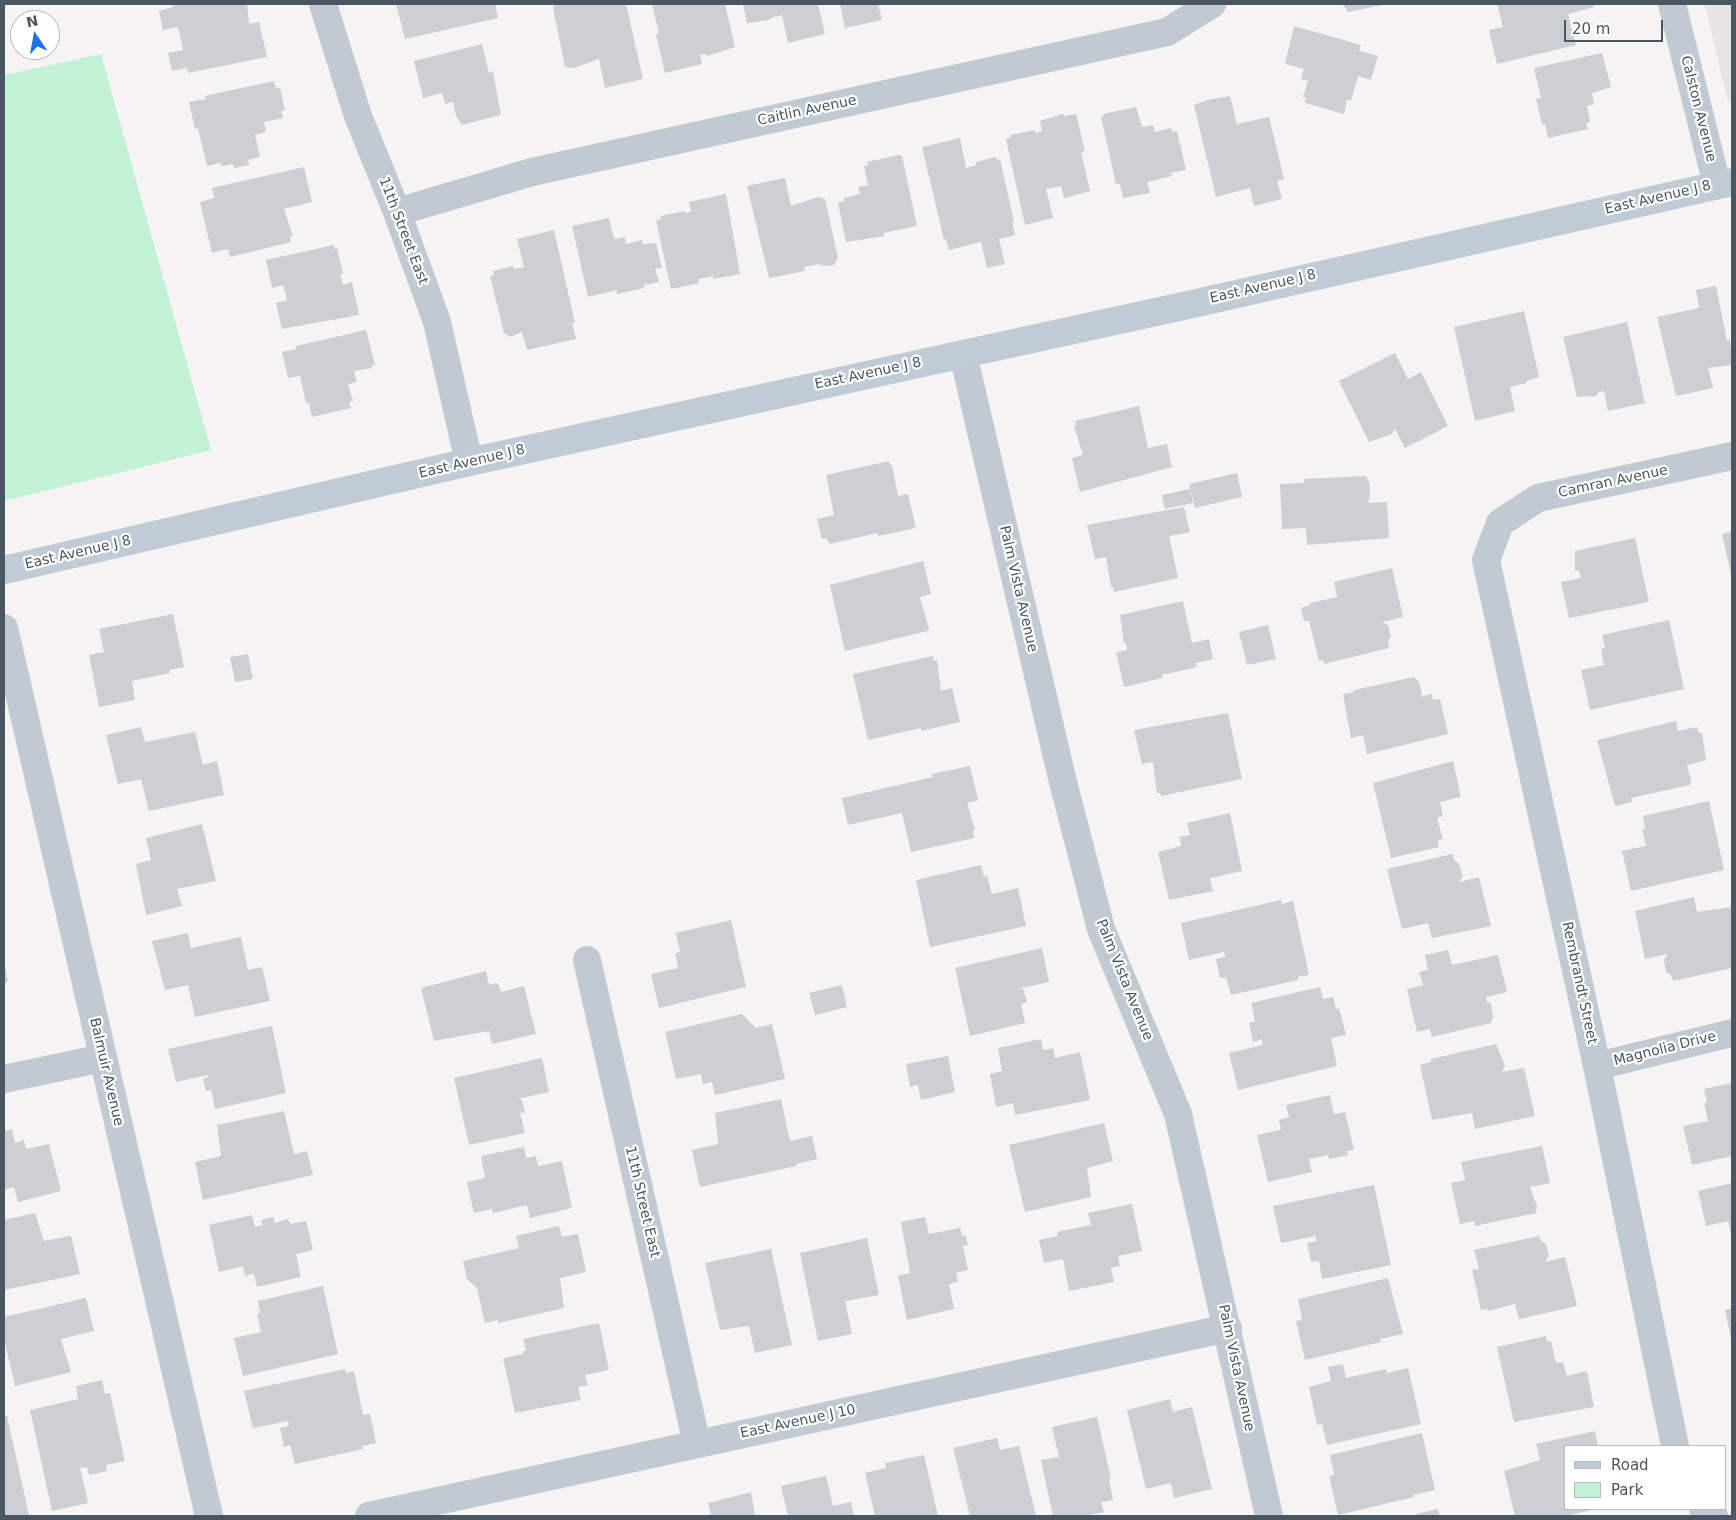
<!DOCTYPE html>
<style>
body{margin:0}
#map{position:relative;width:1736px;height:1520px;overflow:hidden;background:#f5f3f3;font-family:"DejaVu Sans",sans-serif}
canvas{display:block}
.frame{position:absolute;inset:0;border:5px solid #4a5661;pointer-events:none}
.legend{position:absolute;left:1564px;top:1445px;width:162px;height:65px;box-sizing:border-box;background:#fff;border:1px solid #b7bbc0;margin:0;padding:6px 9px;list-style:none;font-size:15px;color:#4a5661}
.legend li{display:flex;align-items:center;gap:10px;height:25px}
.legend b{width:25px;border:1px solid #b7bbc0}
.north{position:absolute;left:10px;top:10px;width:50px;height:50px;box-sizing:border-box;background:#fff;border:1px solid #b7bbc0;border-radius:50%;rotate:348deg;font-size:14px;font-weight:700;line-height:20px;text-align:center;color:#4a5661}
.north::after{content:'';display:block;margin:auto;width:18px;height:22px;background:#1a73e8;clip-path:polygon(50% 0,100% 100%,50% 72%,0 100%)}
.scale{position:absolute;left:1564px;top:20px;width:99px;height:22px;box-sizing:border-box;border:2px solid #4a5661;border-top:0;padding-left:6px;font-size:15px;line-height:18px;white-space:nowrap;color:#4a5661;-webkit-text-stroke:4px #fff;paint-order:stroke}
</style>
<div id="map">
<canvas width="1736" height="1520"></canvas>
<div class="frame"></div>
<ul class="legend">
<li><b style="height:6px;background:#c1cbd6"></b>Road</li>
<li><b style="height:14px;background:#c3f1d5"></b>Park</li>
</ul>
<div class="north">N</div>
<div class="scale">20 m</div>
</div>
<script>
const context = document.querySelector('canvas').getContext('2d');
context.lineJoin = 'round';
function fillPath(path, color) { context.fillStyle = color; context.fill(path, 'evenodd'); }
const toPath = rows => new Path2D(rows.map(r => 'M' + r).join(''));
function strokePath(path, color, width, dash) { context.strokeStyle = color; context.lineWidth = width; context.lineCap = dash ? 'butt' : 'round'; context.setLineDash(dash || []); context.stroke(path); }
function drawText(font, color, halo, rows, align = 'center') {
  context.font = font + ' "DejaVu Sans",sans-serif'; context.lineWidth = 4.5; context.setLineDash([]); context.textBaseline = 'middle'; context.strokeStyle = halo; context.fillStyle = color; for (const [text, x, y, turn = 0] of rows) {
    context.save(); context.translate(x, y); context.rotate((+turn || 0) * Math.PI / 180); context.textAlign = isNaN(turn) ? turn : align; if (halo) context.strokeText(text, 0, 0); context.fillText(text, 0, 0); context.restore();
  }
}
fillPath(toPath([
 [1705,4,1732,4,1732,103,1727,99]
]), '#e6e4e5');
fillPath(toPath([
 [101,54,211,450,4,501,4,75]
]), '#c3f1d5');
fillPath(toPath([
 [173,4,247,4,249,24,259,22,267,57,188,73,187,68,172,71,168,53,183,50,178,27,163,30,159,11,173,7],
 [396,4,495,4,498,18,405,39],
 [555,4,626,4,643,79,605,88,599,59,574,68,565,67,553,8],
 [652,4,725,4,735,47,707,56,706,54,700,55,702,64,665,73,656,34,659,33],
 [743,4,818,4,825,34,788,43,782,15,771,18,769,20,747,23],
 [840,4,878,4,882,20,845,28],
 [1343,4,1381,4,1382,5,1348,12],
 [1497,4,1594,4,1594,7,1568,14,1576,45,1497,64,1489,30,1503,27],
 [1294,26,1361,45,1359,51,1378,56,1371,80,1358,76,1351,101,1347,100,1344,114,1305,103,1306,98,1303,97,1308,81,1301,79,1304,69,1285,64],
 [482,44,489,73,493,72,501,115,461,125,459,119,457,119,453,102,445,104,442,93,423,98,414,61],
 [1602,53,1611,87,1592,93,1594,104,1587,106,1590,122,1586,123,1588,129,1548,138,1545,124,1542,125,1536,99,1541,98,1534,68],
 [274,81,276,88,280,88,285,110,281,111,283,118,264,122,266,132,255,135,260,157,248,160,249,165,234,168,233,164,221,166,220,163,207,166,198,128,195,129,189,102,206,99,205,96],
 [1230,96,1237,124,1269,117,1284,179,1277,181,1282,199,1254,206,1250,188,1216,197,1194,105,1207,100],
 [1136,107,1142,127,1153,125,1155,132,1171,128,1172,132,1177,131,1186,170,1171,173,1172,176,1147,182,1150,193,1123,198,1120,184,1116,184,1101,117,1104,117,1103,114],
 [1063,114,1064,116,1076,114,1085,151,1081,152,1090,191,1064,198,1061,186,1046,189,1053,218,1025,225,1006,139,1011,137,1011,135,1035,130,1035,133,1042,131,1040,121],
 [960,138,966,168,976,165,976,162,996,157,997,160,1000,159,1014,221,1012,221,1015,235,999,239,1005,264,987,268,981,242,949,250,946,239,944,240,922,147],
 [899,155,902,156,917,226,883,233,885,236,846,242,838,203,844,201,844,198,860,194,858,187,868,185,864,166,868,165,867,162],
 [304,167,312,202,284,209,293,236,290,237,291,242,230,257,228,249,212,253,200,202,214,198,212,188],
 [785,178,791,206,818,197,825,199,838,258,834,265,825,266,819,264,804,267,805,271,769,278,747,186],
 [726,194,740,274,713,279,713,276,698,279,699,283,671,289,656,220,661,219,660,216,685,211,686,213,691,212,689,202],
 [609,218,614,239,625,237,626,244,642,240,643,244,656,243,662,268,655,269,659,282,644,285,644,288,617,294,617,290,588,297,572,226],
 [554,230,575,323,572,323,576,339,527,350,522,332,510,337,504,333,490,276,494,275,493,271,513,266,514,269,524,267,517,239],
 [334,245,335,249,337,248,343,274,340,274,343,285,352,282,359,315,282,329,276,303,287,300,283,285,272,288,266,260],
 [1716,286,1727,341,1730,340,1732,362,1730,365,1708,368,1713,388,1676,396,1657,317,1699,308,1696,290],
 [1524,311,1539,377,1526,381,1526,383,1510,387,1515,411,1475,421,1454,327],
 [1627,322,1645,403,1608,411,1604,391,1599,392,1596,396,1577,397,1563,337],
 [366,330,375,365,372,365,372,368,354,371,357,382,348,384,353,401,349,402,351,408,312,417,309,403,306,403,300,376,288,378,282,352,296,349,296,346],
 [1395,353,1408,379,1421,372,1448,426,1405,448,1395,429,1392,434,1369,442,1339,381],
 [1139,406,1148,448,1167,444,1172,467,1080,492,1072,458,1083,455,1074,426,1076,426,1075,421],
 [889,461,890,465,892,465,898,496,908,494,916,528,878,536,877,533,830,544,826,538,822,539,817,519,834,515,826,475],
 [1237,473,1242,497,1195,508,1189,484],
 [1366,476,1369,482,1370,494,1368,503,1387,502,1389,538,1307,545,1306,528,1282,529,1280,484,1304,483,1304,479],
 [1190,489,1193,503,1165,509,1162,495],
 [1184,507,1190,532,1169,536,1178,578,1114,592,1113,587,1111,587,1106,557,1095,559,1087,525],
 [1732,531,1732,574,1731,574,1722,534],
 [1635,538,1649,602,1569,618,1561,582,1581,578,1579,571,1575,570,1575,551],
 [923,561,931,594,920,597,929,629,927,631,845,651,830,585],
 [1392,568,1403,617,1382,622,1388,625,1391,637,1388,641,1389,648,1324,664,1323,660,1319,661,1309,621,1304,621,1301,608,1310,605,1310,603,1337,597,1334,582],
 [1183,601,1192,643,1209,639,1213,659,1196,663,1197,667,1162,675,1162,678,1124,687,1116,652,1127,650,1126,643,1124,643,1120,615],
 [173,614,184,667,169,670,170,673,132,681,135,700,99,707,89,655,104,652,99,629],
 [1669,620,1684,689,1590,710,1581,670,1604,665,1601,649,1605,648,1602,635],
 [1268,625,1276,659,1247,665,1239,632],
 [248,654,253,679,235,682,230,657],
 [933,656,934,661,937,660,941,691,952,688,960,722,921,731,921,728,868,740,853,674],
 [1414,677,1419,682,1422,694,1420,697,1432,694,1433,700,1440,699,1448,734,1367,754,1363,735,1351,738,1343,694,1354,692,1354,690],
 [1228,713,1242,779,1161,796,1160,793,1157,793,1153,762,1142,764,1134,730],
 [1676,721,1678,731,1697,727,1699,733,1702,733,1706,760,1687,765,1691,780,1690,785,1631,798,1632,802,1615,806,1597,740],
 [141,727,145,742,195,732,203,765,217,761,224,795,149,811,141,779,118,784,106,735],
 [1453,761,1461,797,1440,802,1443,816,1437,818,1443,839,1438,840,1439,847,1391,858,1373,783],
 [970,766,978,800,967,803,975,830,973,831,974,838,911,852,902,813,848,825,842,798,933,777,932,774],
 [1709,801,1724,870,1631,891,1622,851,1646,846,1642,829,1645,829,1643,816],
 [1230,813,1242,871,1210,878,1213,891,1169,900,1158,852,1181,846,1180,837,1190,835,1187,823],
 [202,824,216,881,177,889,182,906,146,915,136,864,151,860,146,838],
 [1453,854,1454,860,1459,864,1463,876,1459,882,1479,877,1491,926,1432,938,1428,923,1402,929,1387,869],
 [981,865,984,877,987,876,992,894,1018,888,1026,926,930,947,916,880],
 [1694,897,1697,912,1732,907,1732,968,1673,981,1671,975,1666,972,1664,961,1667,954,1645,959,1635,911],
 [1281,900,1282,904,1293,901,1309,975,1298,977,1298,980,1231,995,1226,977,1220,978,1216,959,1225,957,1224,952,1189,960,1181,923],
 [731,920,746,987,659,1008,651,974,678,968,675,953,680,952,676,933],
 [188,933,191,948,241,937,248,970,262,967,270,1001,195,1017,188,985,165,990,152,941],
 [1042,948,1049,982,1017,989,1023,989,1027,1002,1021,1004,1025,1023,970,1036,955,968],
 [1448,950,1452,965,1498,955,1507,992,1486,997,1487,1002,1491,1004,1493,1017,1491,1023,1432,1037,1430,1029,1417,1032,1407,989,1423,985,1419,972,1428,970,1425,955],
 [4,963,8,982,4,983],
 [486,971,489,985,498,983,501,992,524,986,536,1034,492,1044,489,1031,434,1041,421,988],
 [842,985,847,1007,815,1015,809,993],
 [1320,987,1323,999,1333,997,1336,1009,1339,1008,1346,1035,1331,1038,1337,1066,1238,1090,1229,1053,1263,1045,1262,1039,1253,1042,1249,1023,1255,1021,1251,1003],
 [742,1014,756,1028,772,1024,785,1079,715,1095,712,1082,703,1084,701,1074,676,1079,665,1032],
 [272,1026,286,1093,215,1109,211,1090,206,1091,203,1079,208,1077,208,1075,176,1082,168,1049],
 [1041,1039,1043,1050,1053,1048,1055,1058,1080,1052,1090,1100,1015,1115,1013,1103,996,1107,990,1074,1002,1071,998,1048],
 [1496,1044,1505,1066,1502,1072,1524,1068,1535,1116,1475,1129,1472,1113,1432,1120,1420,1065,1431,1062,1431,1059],
 [948,1056,955,1092,921,1100,918,1085,910,1087,906,1064],
 [542,1058,549,1092,517,1099,522,1100,525,1112,520,1113,525,1133,469,1145,454,1078],
 [1732,1083,1732,1156,1692,1165,1683,1126,1708,1121,1704,1103,1707,1103,1704,1089],
 [1330,1095,1334,1114,1345,1112,1354,1150,1347,1151,1348,1155,1329,1159,1328,1155,1309,1159,1312,1172,1268,1182,1257,1135,1281,1130,1279,1120,1289,1117,1286,1105],
 [781,1099,790,1141,812,1136,817,1159,796,1164,796,1166,700,1187,692,1150,718,1144,715,1113],
 [284,1111,294,1154,307,1151,313,1175,203,1200,195,1162,221,1156,217,1125],
 [1104,1123,1113,1161,1087,1168,1091,1197,1025,1212,1009,1145],
 [12,1129,15,1143,24,1140,26,1149,49,1144,61,1191,18,1202,14,1187,4,1190,4,1131],
 [1542,1146,1550,1183,1530,1187,1537,1206,1536,1213,1475,1226,1474,1221,1460,1224,1451,1183,1465,1180,1461,1162],
 [524,1147,526,1158,536,1156,538,1166,562,1161,572,1208,530,1218,527,1205,493,1213,492,1209,474,1213,467,1182,485,1178,481,1156],
 [1732,1183,1732,1237,1728,1221,1706,1226,1698,1191],
 [1374,1185,1391,1265,1322,1279,1319,1261,1311,1262,1307,1243,1317,1241,1315,1236,1281,1243,1273,1206],
 [1132,1204,1142,1251,1118,1256,1120,1266,1111,1268,1114,1282,1069,1291,1063,1259,1044,1263,1039,1240,1058,1236,1057,1232,1091,1225,1088,1213],
 [35,1213,44,1241,71,1236,80,1274,4,1290,4,1220],
 [252,1215,255,1227,263,1225,261,1220,273,1217,275,1223,288,1219,290,1224,306,1221,313,1250,296,1254,301,1277,257,1287,254,1274,245,1276,243,1266,219,1272,209,1225],
 [925,1217,929,1234,960,1228,962,1236,965,1235,968,1245,963,1246,968,1270,956,1273,958,1282,949,1284,954,1309,907,1320,898,1276,910,1273,901,1222],
 [559,1226,562,1237,578,1234,586,1272,560,1278,564,1308,498,1323,498,1320,485,1323,477,1288,467,1279,463,1261,519,1248,516,1236],
 [1539,1236,1540,1240,1546,1244,1549,1255,1545,1262,1565,1257,1577,1306,1519,1319,1515,1304,1488,1311,1487,1309,1481,1310,1472,1270,1479,1269,1474,1250],
 [867,1238,879,1295,845,1301,852,1334,818,1341,800,1253],
 [771,1249,792,1345,755,1353,749,1326,720,1330,705,1263],
 [1388,1278,1403,1334,1380,1339,1381,1342,1305,1360,1296,1321,1302,1320,1298,1299],
 [323,1286,338,1354,243,1376,234,1338,261,1332,257,1314,260,1313,258,1301],
 [86,1298,94,1331,61,1339,71,1372,15,1386,4,1339,4,1317],
 [1732,1308,1732,1338,1731,1338,1725,1310],
 [599,1323,609,1370,585,1375,588,1385,578,1387,581,1400,515,1413,503,1358,523,1354,523,1351,526,1351,523,1339],
 [1546,1336,1547,1342,1551,1341,1556,1363,1563,1362,1567,1376,1587,1371,1594,1407,1514,1422,1497,1347],
 [1343,1364,1346,1378,1386,1369,1387,1373,1408,1368,1421,1424,1327,1445,1322,1424,1317,1425,1309,1387,1331,1381,1328,1367],
 [345,1369,346,1373,354,1371,363,1415,370,1414,376,1443,362,1446,363,1449,295,1464,290,1445,284,1447,280,1428,289,1426,288,1421,253,1428,244,1391],
 [102,1380,105,1394,110,1393,125,1461,106,1465,107,1471,89,1475,87,1467,80,1468,88,1503,52,1511,30,1410,78,1399,76,1386],
 [1170,1399,1173,1412,1192,1407,1212,1489,1174,1498,1171,1483,1146,1489,1127,1410],
 [4,1416,7,1416,29,1515,4,1516],
 [1097,1417,1111,1479,1109,1479,1113,1500,1101,1502,1104,1512,1084,1516,1053,1516,1041,1460,1059,1457,1052,1427],
 [1595,1431,1598,1446,1565,1446,1565,1509,1591,1510,1566,1516,1515,1516,1504,1471,1540,1460,1536,1444],
 [1422,1433,1435,1490,1413,1495,1414,1497,1338,1515,1329,1476,1334,1475,1330,1455],
 [997,1438,1000,1450,1019,1446,1036,1516,970,1516,953,1448],
 [924,1455,938,1516,875,1516,865,1473,886,1468,885,1463],
 [826,1476,833,1506,851,1502,854,1516,788,1516,781,1486],
 [751,1492,755,1516,704,1516,711,1514,708,1503],
 [1438,1509,1440,1516,1416,1516,1416,1514]
]), '#cdcfd5');
strokePath(toPath([
 [323,4,358,116,397,212,437,322,469,462],
 [1672,4,1717,185],
 [397,212,532,172,1167,32,1212,4],
 [963,354,1062,778,1101,929,1178,1114,1269,1516],
 [4,628,209,1516],
 [587,960,697,1444],
 [1597,1066,1732,1033],
 [4,1079,103,1058],
 [1675,1446,1597,1066,1486,560,1500,523,1538,498,1732,456],
 [1703,1509,1707,1514,1714,1516],
 [369,1516,1228,1328]
]), '#c1cad2', 28);
strokePath(toPath([
 [4,570,469,462,1188,305,1732,182]
]), '#c1cbd6', 28);
drawText('14px', '#4a5661', '#fff', [
 ["Calston Avenue",1698,109,76],
 ["Caitlin Avenue",807,111,-12],
 ["East Avenue J 8",1658,198,-13],
 ["11th Street East",403,231,69],
 ["East Avenue J 8",1263,287,-13],
 ["East Avenue J 8",868,374,-12],
 ["East Avenue J 8",472,462,-13],
 ["Camran Avenue",1613,482,-12],
 ["East Avenue J 8",78,553,-13],
 ["Palm Vista Avenue",1018,589,77],
 ["Palm Vista Avenue",1124,980,68],
 ["Rembrandt Street",1579,983,78],
 ["Magnolia Drive",1665,1049,-14],
 ["Balmuir Avenue",106,1072,77],
 ["11th Street East",642,1202,77],
 ["Palm Vista Avenue",1236,1368,78],
 ["East Avenue J 10",798,1422,-12]
]);
</script>
